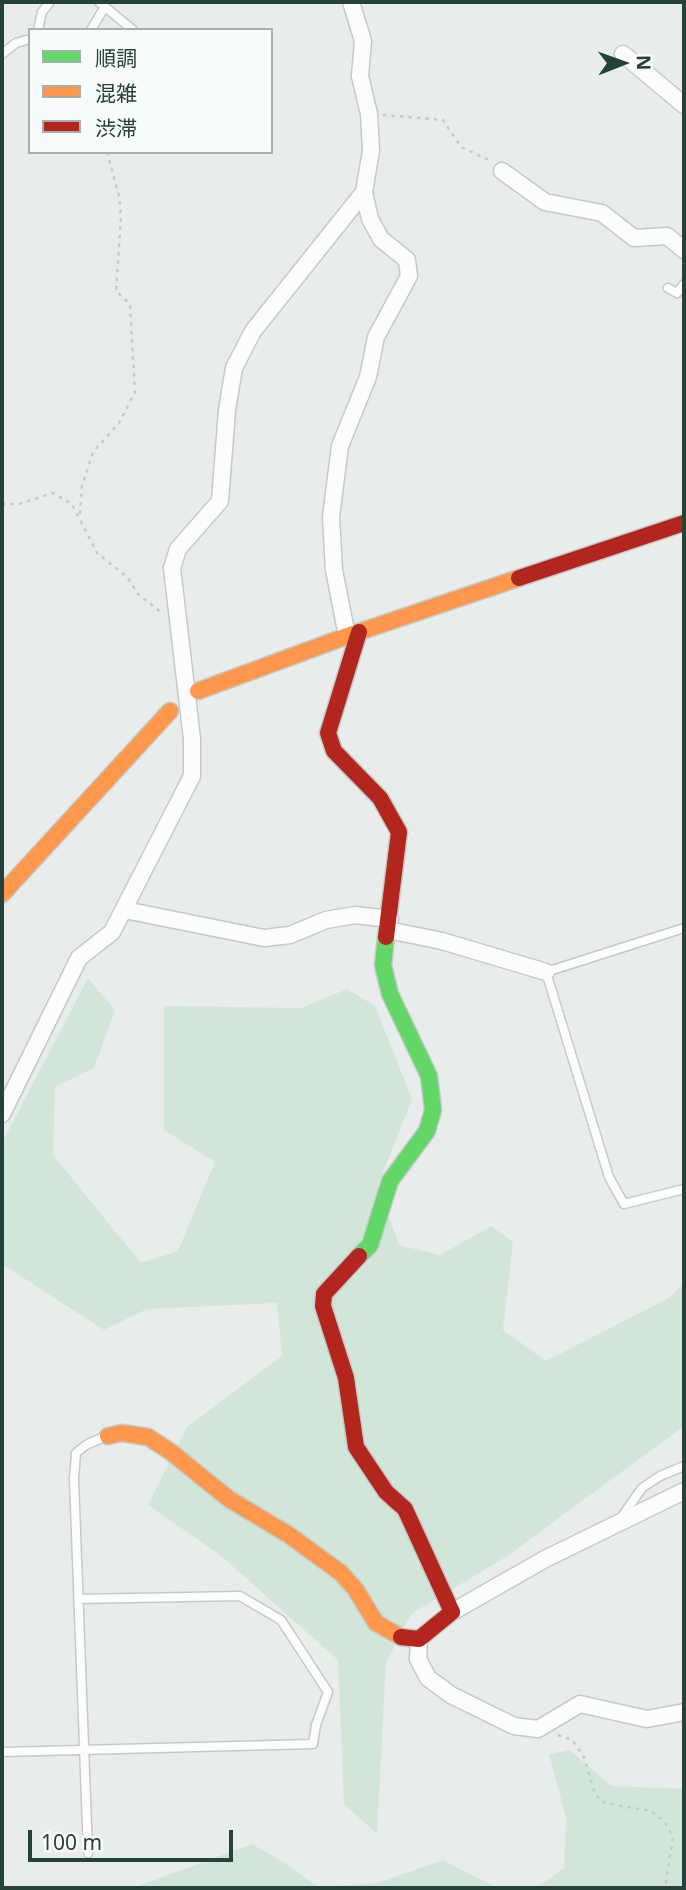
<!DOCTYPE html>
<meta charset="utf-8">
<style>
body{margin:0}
#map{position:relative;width:686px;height:1890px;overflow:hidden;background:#e8edeb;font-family:"Noto Sans","Noto Sans JP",sans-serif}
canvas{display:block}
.frame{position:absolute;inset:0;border:4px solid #24423a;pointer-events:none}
.legend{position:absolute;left:28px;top:28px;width:245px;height:126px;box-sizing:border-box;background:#f7fbf9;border:2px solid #a3b1ad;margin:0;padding:9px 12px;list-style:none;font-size:21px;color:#24423a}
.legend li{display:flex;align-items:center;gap:14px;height:35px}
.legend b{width:35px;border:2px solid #a3b1ad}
.north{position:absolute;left:588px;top:28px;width:70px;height:70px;-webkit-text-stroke:5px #f7fbf9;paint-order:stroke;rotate:89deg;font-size:19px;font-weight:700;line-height:28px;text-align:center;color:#24423a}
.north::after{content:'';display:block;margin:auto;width:24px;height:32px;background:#24423a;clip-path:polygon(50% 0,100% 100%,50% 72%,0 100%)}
.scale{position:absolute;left:28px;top:1830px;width:205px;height:32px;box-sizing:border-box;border:4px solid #24423a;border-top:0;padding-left:9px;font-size:21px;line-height:24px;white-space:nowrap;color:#24423a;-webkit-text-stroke:5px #f7fbf9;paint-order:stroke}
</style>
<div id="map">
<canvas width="686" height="1890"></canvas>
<div class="frame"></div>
<ul class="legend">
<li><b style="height:9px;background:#63d668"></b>順調</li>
<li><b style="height:9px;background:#ff974d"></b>混雑</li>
<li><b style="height:9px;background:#b3261e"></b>渋滞</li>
</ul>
<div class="north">N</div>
<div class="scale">100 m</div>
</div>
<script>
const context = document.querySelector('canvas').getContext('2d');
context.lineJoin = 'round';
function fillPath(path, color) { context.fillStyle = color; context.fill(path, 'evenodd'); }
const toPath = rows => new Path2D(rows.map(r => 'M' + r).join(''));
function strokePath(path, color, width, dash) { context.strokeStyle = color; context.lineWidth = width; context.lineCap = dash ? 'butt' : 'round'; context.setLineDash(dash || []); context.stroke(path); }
fillPath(toPath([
 [88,978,115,1010,94,1068,55,1087,53,1155,141,1263,178,1251,215,1162,164,1130,164,1006,301,1008,347,989,375,1006,412,1099,378,1185,399,1245,440,1255,491,1226,513,1242,503,1330,546,1361,669,1298,684,1283,684,1426,506,1557,411,1614,386,1663,377,1834,344,1804,338,1660,220,1555,148,1505,187,1427,282,1356,277,1303,147,1309,104,1330,2,1264,2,1143],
 [570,1750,611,1786,684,1789,684,1888,536,1888,564,1868,566,1818,549,1754],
 [252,1844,283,1862,318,1887,378,1883,443,1860,497,1888,133,1888]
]), '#d1e6d8');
const lane = toPath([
 [99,2,133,30],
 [38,30,42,12,50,2],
 [91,30,104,8],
 [2,54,16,43,30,39],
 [668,288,677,293,684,284],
 [684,928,546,972,609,1177,624,1204,684,1189],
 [621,1518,642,1488,660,1476,684,1466],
 [2,1752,313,1744,316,1725,328,1692,281,1620,240,1596,78,1599],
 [88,1853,74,1479,76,1453,86,1445,106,1436]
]);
const street = toPath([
 [623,54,684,105],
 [502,171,545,202,602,213,634,238,667,236,684,250],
 [347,636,334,570,331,517,340,446,368,377,376,337,409,276,407,260,381,239,370,219,364,192],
 [125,910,264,938,290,935,326,920,355,915,390,919],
 [388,930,442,941,546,972],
 [2,1114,79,958,112,932,192,776,192,739,172,568,178,549,220,501,227,410,234,368,253,331,364,192,371,151,369,114,360,76,363,41,351,2],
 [452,1612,545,1559,684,1491],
 [419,1639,418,1659,428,1678,451,1695,514,1726,538,1729,580,1704,647,1719,684,1712]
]);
const fast = toPath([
 [359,1256,370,1245,390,1181,427,1131,433,1110,429,1076,390,994,383,965,386,937]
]);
const slow = toPath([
 [198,691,347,636,519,578],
 [2,894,170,711],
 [108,1436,122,1433,148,1437,171,1452,229,1499,289,1535,341,1573,356,1590,376,1623,401,1637]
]);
const jam = toPath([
 [519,578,684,523],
 [359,632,328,733,334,751,380,798,399,832,386,937],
 [359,1256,324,1294,323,1306,346,1378,356,1447,386,1492,405,1509,452,1612,419,1639,401,1637]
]);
strokePath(lane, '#c5cac8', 11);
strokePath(street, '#c5cac8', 19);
strokePath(fast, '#c3cbc8', 19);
strokePath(slow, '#c3cbc8', 19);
strokePath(jam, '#c3cbc8', 19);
strokePath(toPath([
 [383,115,443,120,461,147,491,161],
 [2,504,19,504,53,493,72,504,97,553,127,577,138,594,162,613],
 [80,514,82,486,93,452,119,423,135,392,130,304,116,291,121,217,119,196,107,152],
 [558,1735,572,1740,584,1757,595,1794,605,1803,651,1811,665,1822,673,1837,665,1888]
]), '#c3ccca', 2.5, [3.5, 5]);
strokePath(lane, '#fcfcfc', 8);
strokePath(street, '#fcfcfc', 16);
strokePath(fast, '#63d668', 16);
strokePath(slow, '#ff974d', 16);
strokePath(jam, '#b3261e', 16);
</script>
